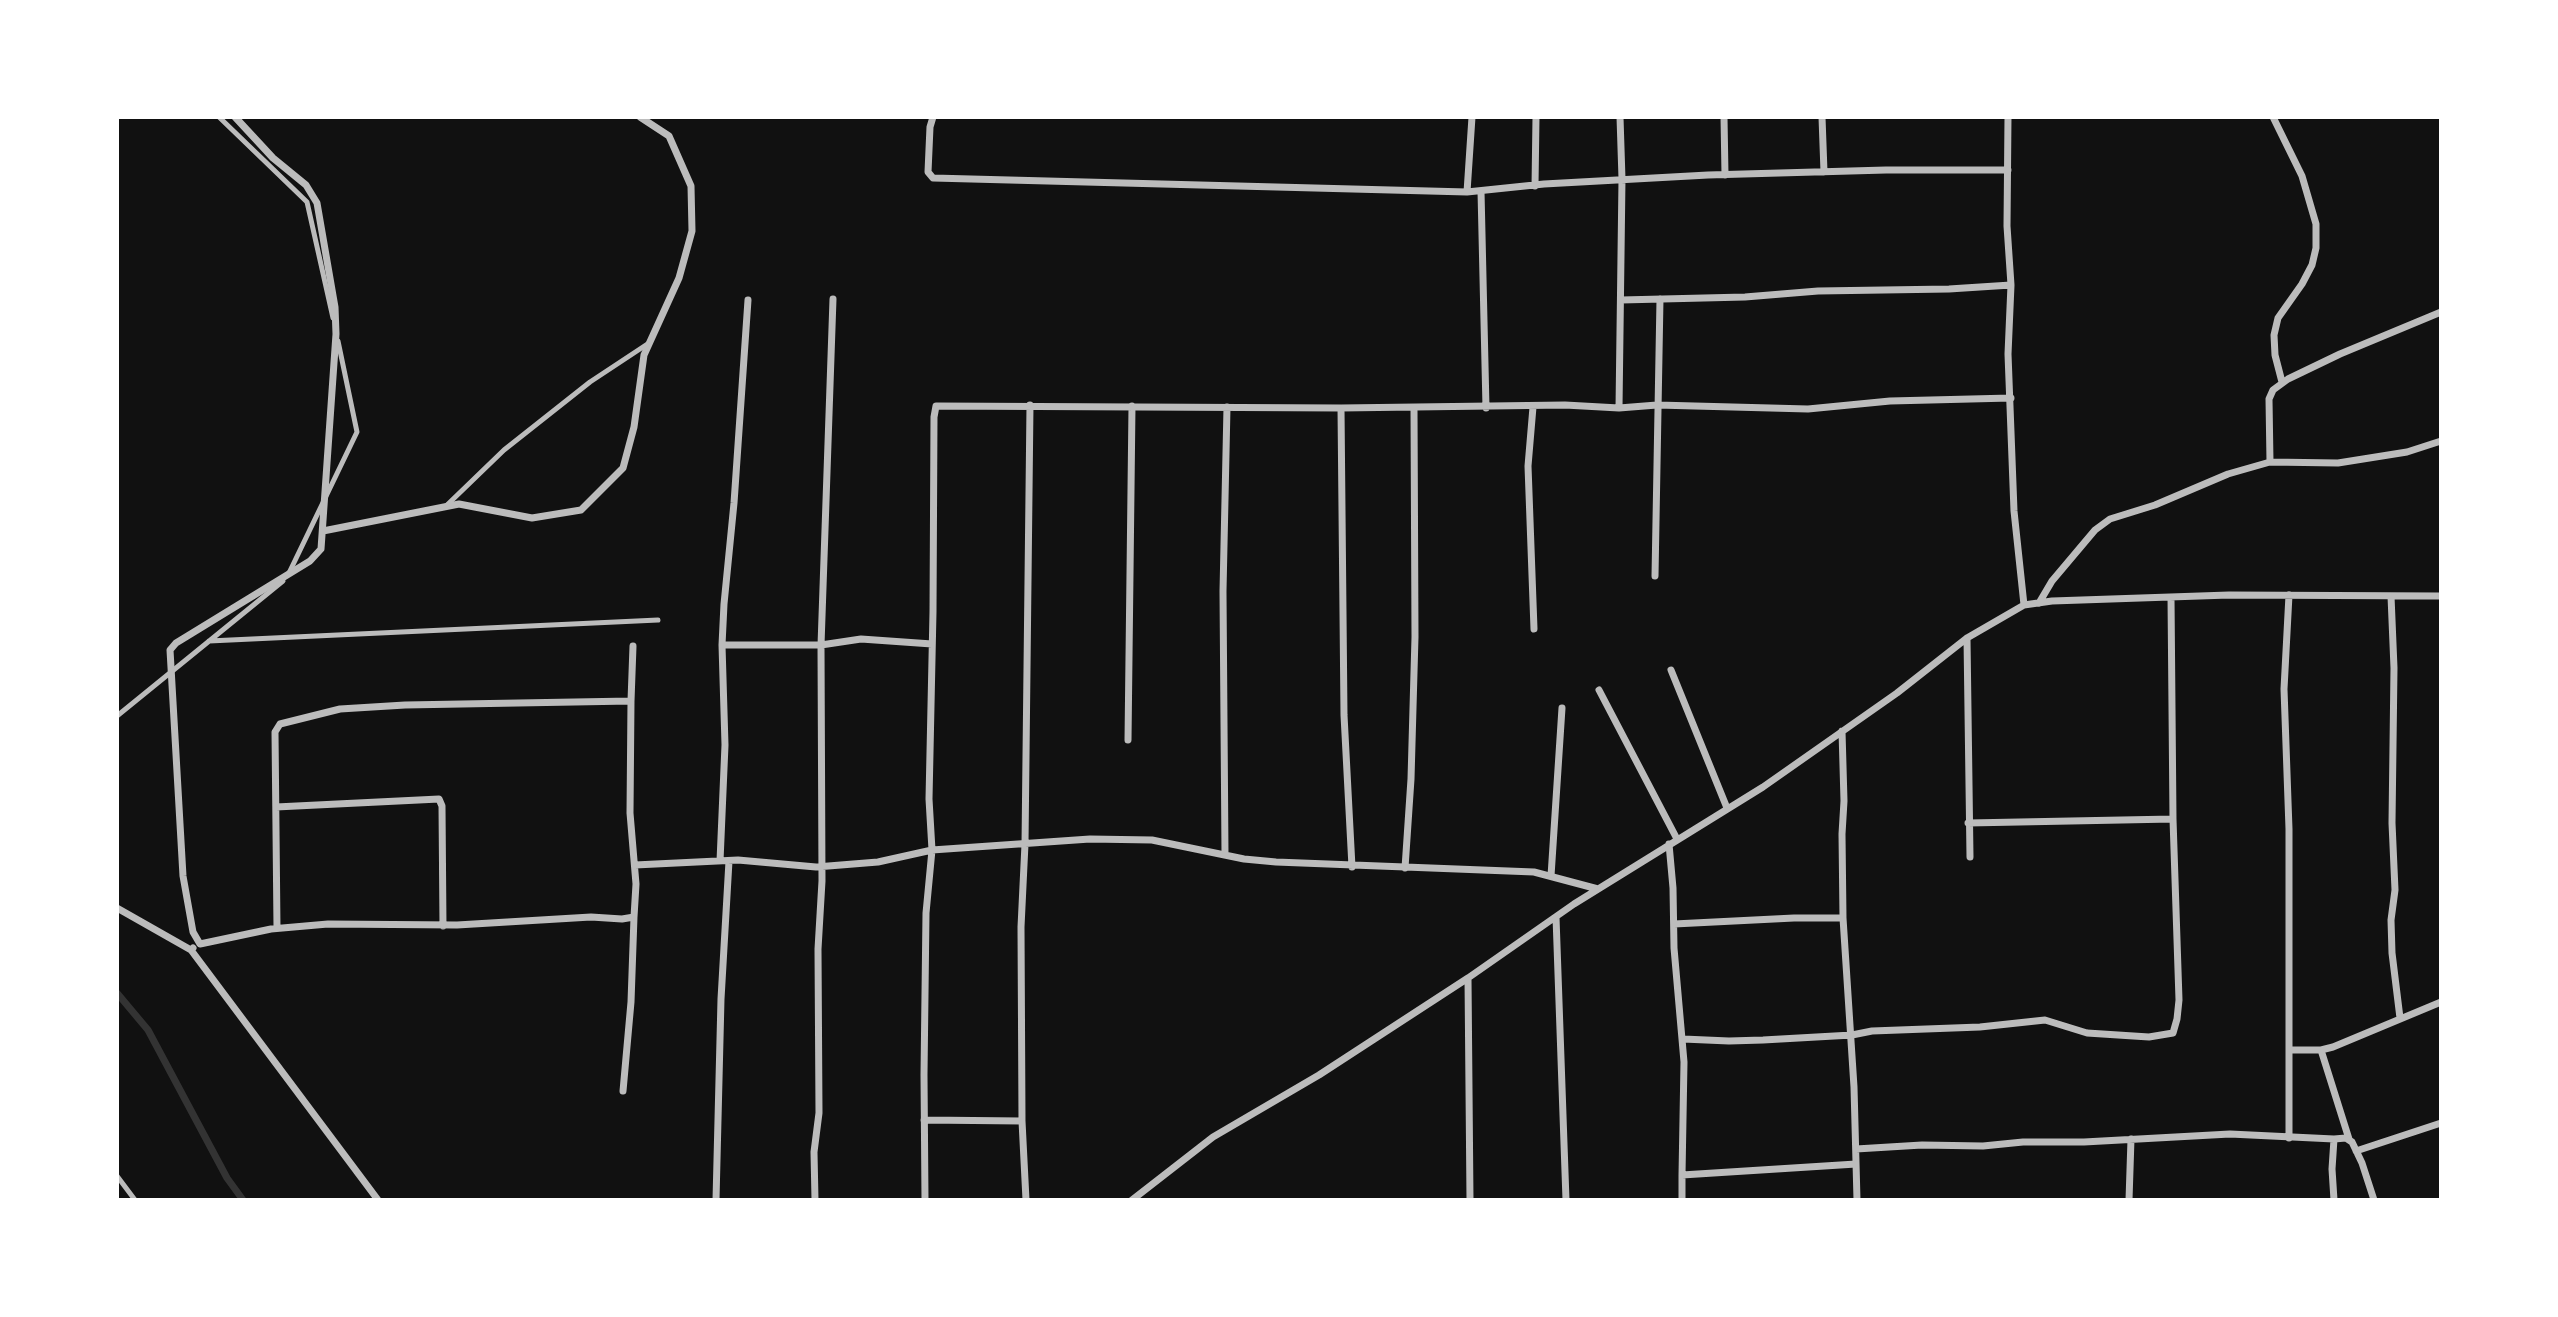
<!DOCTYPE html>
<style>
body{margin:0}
#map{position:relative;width:2558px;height:1317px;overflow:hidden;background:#111;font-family:"Alegreya Sans",sans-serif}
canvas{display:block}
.frame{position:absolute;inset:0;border:119px solid #fff;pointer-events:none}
</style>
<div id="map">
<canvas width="2558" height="1317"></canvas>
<div class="frame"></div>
</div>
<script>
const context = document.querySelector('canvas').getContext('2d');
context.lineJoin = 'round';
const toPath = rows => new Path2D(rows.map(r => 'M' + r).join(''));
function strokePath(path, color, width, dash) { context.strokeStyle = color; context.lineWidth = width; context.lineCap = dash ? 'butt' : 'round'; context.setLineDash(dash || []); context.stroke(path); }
strokePath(toPath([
 [117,993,148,1030,227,1178,243,1200]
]), '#333', 7);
strokePath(toPath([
 [219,117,307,202,333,318],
 [446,506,504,450,590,382,649,343],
 [289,573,357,432,338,341],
 [209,641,658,620],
 [117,716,283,581],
 [117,1176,135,1200]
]), '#bcbcbc', 5);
strokePath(toPath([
 [235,117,273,158,306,185,317,203,335,307,336,334,321,549,310,561,176,643,170,650,183,876,193,932,200,944,271,929,328,924,457,925,591,917,622,919,634,917,636,884,630,813,631,701,405,705,340,709,280,724,275,732,277,928],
 [933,117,930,127,928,172,933,178,1467,192,1544,184,1708,175,1886,170,2008,170],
 [1724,117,1725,175],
 [1822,117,1824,172],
 [2008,117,2007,226,2011,285,2008,354,2014,511,2024,605],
 [2273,117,2302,176,2316,224,2316,248,2312,265,2302,284,2278,318,2274,335,2275,355,2282,382],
 [1535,186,1536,117],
 [1481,191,1486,408],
 [1467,192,1472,117],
 [1621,300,1745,297,1818,291,1949,289,2011,285],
 [1533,407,1528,466,1534,629],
 [1341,408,1344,715,1352,867],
 [1619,408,1622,179,1620,117],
 [2270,462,2269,399,2273,390,2288,379,2340,354,2441,312],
 [323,531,459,504,532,518,581,510,623,468,634,427,644,355,679,278,692,231,691,186,669,136,640,117],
 [1655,576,1660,299],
 [2289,595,2284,689,2289,829,2289,1138],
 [2391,596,2394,668,2392,823,2395,890,2391,920,2392,953,2400,1018],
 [2039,603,2052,581,2095,530,2110,519,2155,505,2228,474,2270,462,2338,463,2407,452,2441,441],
 [1967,638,1970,857],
 [722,645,821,645,861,639,932,644],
 [1671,670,1727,808],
 [1599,690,1677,839],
 [631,701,633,646],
 [1842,731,1844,801,1842,834,1843,918,1854,1087,1857,1200],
 [1128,740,1132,406],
 [276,807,439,799,442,806,443,926],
 [1968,823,2173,819],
 [1669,844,1673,888,1674,948,1684,1062,1682,1175],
 [1225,854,1223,591,1227,407],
 [720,861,725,745,722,645,724,604,734,503,748,300],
 [635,865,738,860,816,867,878,862,932,850,1090,839,1152,840,1244,859,1276,862,1534,872,1598,889],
 [1405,868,1411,779,1415,637,1414,408],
 [1551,876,1562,708],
 [117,908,191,950,193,948],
 [1556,917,1566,1200],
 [1674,924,1794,918,1843,918],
 [191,950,378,1200],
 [1468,978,1470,1200],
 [1683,1039,1729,1041,1763,1040,1852,1035,1872,1031,1980,1027,2045,1020,2087,1033,2149,1037,2173,1033,2177,1019,2179,1000,2173,819,2171,597],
 [2290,1050,2321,1050,2333,1047,2441,1002],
 [2321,1050,2349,1139],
 [623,1091,631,1002,634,917],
 [924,1120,1022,1121,1026,1200],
 [1022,1121,1021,927,1025,844,1030,405],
 [2334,1139,2346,1138,2352,1142,2362,1163,2374,1200],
 [1856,1149,1922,1145,1983,1146,2023,1142,2084,1142,2230,1134,2334,1139,2332,1169,2334,1200],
 [2356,1151,2441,1123],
 [716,1200,721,999,729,861],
 [815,1200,814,1152,819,1113,818,949,822,881,821,645,833,299],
 [925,1200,924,1075,926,913,932,850,929,799,933,612,934,417,936,406,1341,408,1565,405,1619,408,1657,405,1808,409,1890,401,2011,398],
 [1132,1200,1213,1137,1319,1075,1468,978,1574,904,1763,787,1897,693,1967,638,2024,605,2052,601,2229,595,2441,596],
 [1682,1200,1682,1175,1856,1164],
 [2129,1200,2131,1139]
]), '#bcbcbc', 7);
</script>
